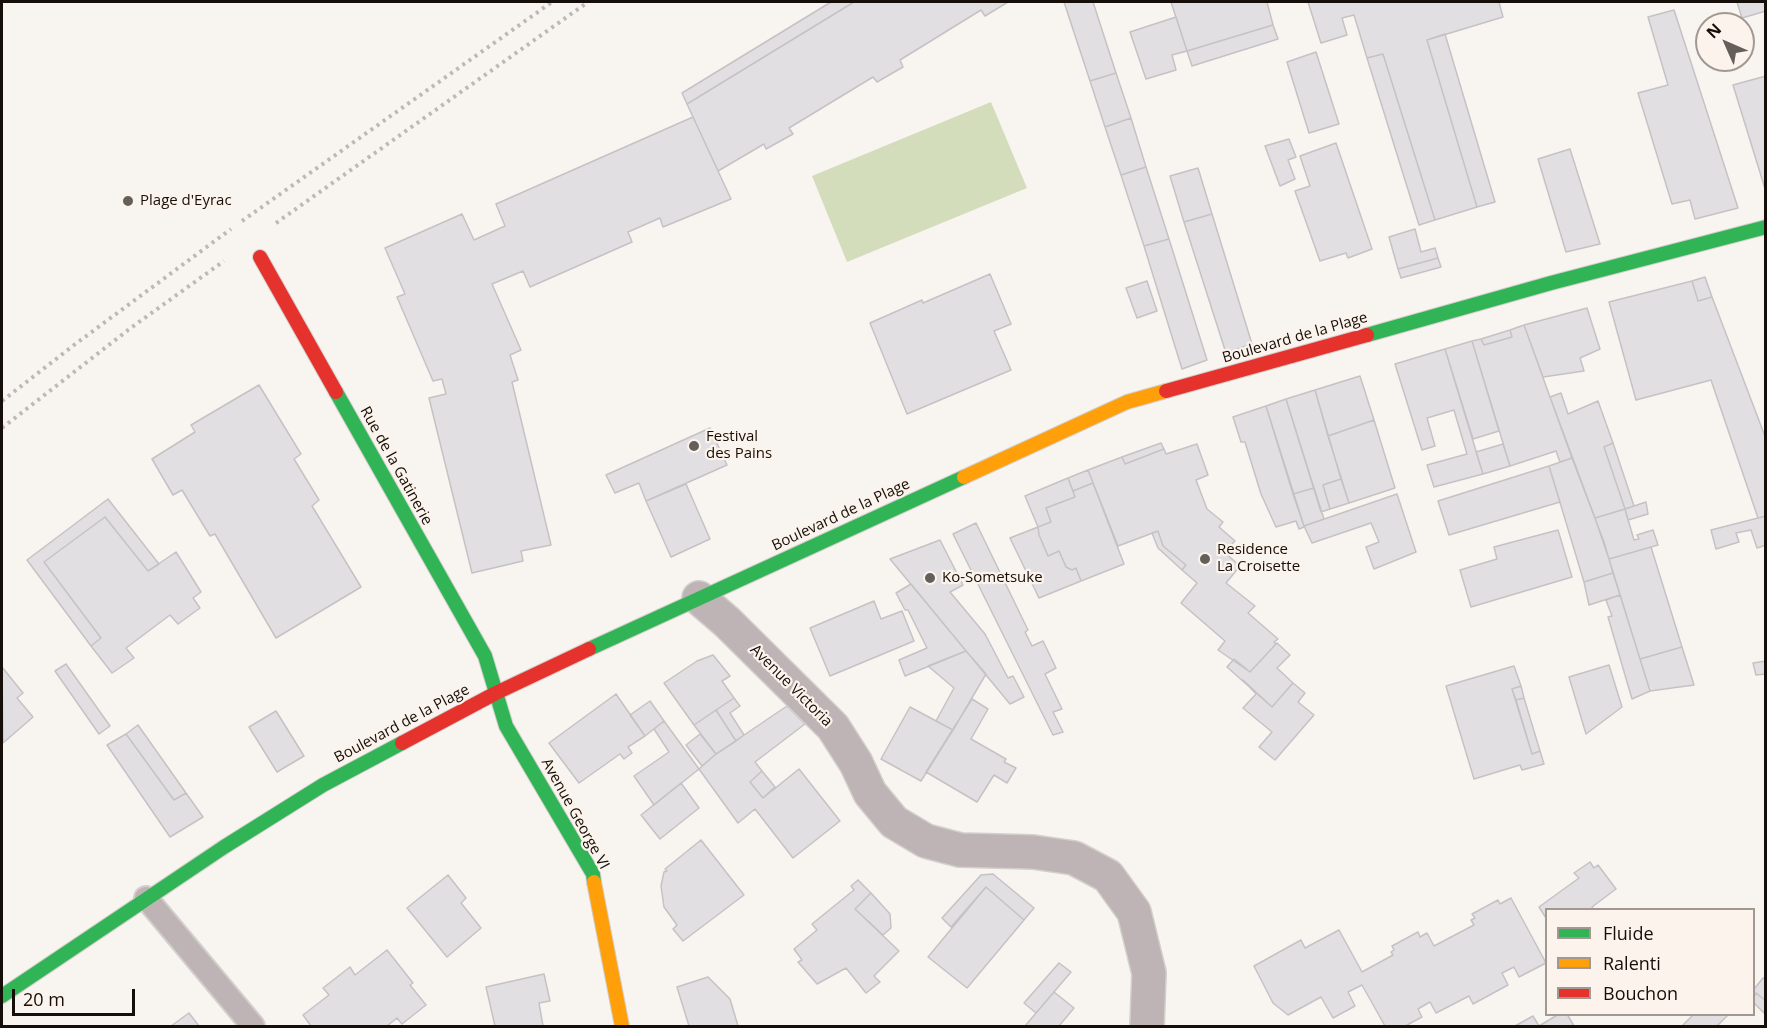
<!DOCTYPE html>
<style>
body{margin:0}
#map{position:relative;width:1767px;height:1028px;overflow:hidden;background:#f8f4f0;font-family:"Open Sans",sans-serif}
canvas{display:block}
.frame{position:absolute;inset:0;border:3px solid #160f09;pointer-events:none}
.legend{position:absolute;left:1545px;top:908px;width:210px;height:108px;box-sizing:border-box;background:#fcf4ec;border:2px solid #a09891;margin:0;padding:8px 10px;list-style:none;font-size:18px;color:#160f09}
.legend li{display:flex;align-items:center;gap:12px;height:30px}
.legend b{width:30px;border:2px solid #a09891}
.north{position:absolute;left:1695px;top:12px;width:60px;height:60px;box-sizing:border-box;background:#fcf4ec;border:2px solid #a09891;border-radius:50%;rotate:315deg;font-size:16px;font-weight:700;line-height:24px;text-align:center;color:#160f09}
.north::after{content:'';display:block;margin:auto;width:21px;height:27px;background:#655f5a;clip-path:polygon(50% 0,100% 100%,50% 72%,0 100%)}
.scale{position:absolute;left:12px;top:989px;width:123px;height:27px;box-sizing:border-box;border:3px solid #160f09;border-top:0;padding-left:8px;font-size:18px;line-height:21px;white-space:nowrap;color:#160f09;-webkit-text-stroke:4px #fcf4ec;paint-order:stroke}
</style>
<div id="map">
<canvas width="1767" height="1028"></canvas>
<div class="frame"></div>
<ul class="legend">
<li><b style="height:8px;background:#30b455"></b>Fluide</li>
<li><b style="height:8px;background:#ff9f0a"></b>Ralenti</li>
<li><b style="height:8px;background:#e5322d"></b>Bouchon</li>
</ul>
<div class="north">N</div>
<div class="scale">20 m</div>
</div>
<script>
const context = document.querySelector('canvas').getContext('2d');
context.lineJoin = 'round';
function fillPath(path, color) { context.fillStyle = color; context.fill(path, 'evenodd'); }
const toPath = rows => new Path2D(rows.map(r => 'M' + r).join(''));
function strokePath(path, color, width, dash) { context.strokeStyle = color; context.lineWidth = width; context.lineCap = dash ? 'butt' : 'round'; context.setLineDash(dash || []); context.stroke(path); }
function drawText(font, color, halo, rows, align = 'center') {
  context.font = font + ' "Open Sans",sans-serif'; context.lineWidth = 4.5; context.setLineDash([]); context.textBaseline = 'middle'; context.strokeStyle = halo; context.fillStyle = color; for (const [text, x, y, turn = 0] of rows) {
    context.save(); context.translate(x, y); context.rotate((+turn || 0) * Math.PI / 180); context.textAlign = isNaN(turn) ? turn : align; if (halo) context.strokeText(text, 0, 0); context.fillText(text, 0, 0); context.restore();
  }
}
fillPath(toPath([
 [991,102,1027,188,847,262,812,176]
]), '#d4ddbb');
const building = toPath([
 [831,2,854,2,687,104,682,93,831,2],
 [854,2,1008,2,985,16,981,10,900,60,903,67,877,82,873,77,789,128,793,134,766,149,764,144,718,171,687,104,854,2],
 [1064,2,1093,2,1116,73,1090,81,1064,2],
 [1171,2,1267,2,1273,25,1187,51,1171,2],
 [1308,2,1499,2,1503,17,1427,40,1477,207,1435,220,1383,54,1367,58,1354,15,1342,18,1347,35,1321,43,1308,2],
 [1737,2,1766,2,1766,11,1742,18,1737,2],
 [1674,10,1738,208,1695,219,1690,200,1672,204,1638,93,1668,85,1648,17,1674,10],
 [1176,17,1187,51,1172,55,1176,70,1146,79,1130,32,1176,17],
 [1273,25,1278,39,1192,66,1187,51,1273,25],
 [1445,34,1495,202,1477,207,1427,40,1445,34],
 [1316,52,1339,124,1309,133,1287,62,1316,52],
 [1383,54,1435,220,1419,225,1367,58,1383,54],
 [1116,73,1131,118,1105,127,1090,81,1116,73],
 [1766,76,1766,192,1733,85,1766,76],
 [693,117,731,199,663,227,660,218,628,232,632,242,530,287,523,271,492,284,521,350,510,355,518,380,512,382,551,545,521,551,523,561,472,573,429,398,446,394,442,379,433,381,397,297,405,294,385,248,462,214,474,240,505,226,496,204,693,117],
 [1131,118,1146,167,1121,175,1105,127,1131,118],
 [1289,139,1296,157,1288,160,1295,179,1280,186,1265,146,1289,139],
 [1336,143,1372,249,1348,258,1346,253,1320,261,1295,191,1310,186,1300,156,1336,143],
 [1570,149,1600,244,1566,252,1538,159,1570,149],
 [1146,167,1169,239,1144,246,1121,175,1146,167],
 [1198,168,1212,214,1184,222,1170,176,1198,168],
 [1212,214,1252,344,1226,353,1184,222,1212,214],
 [1415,229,1421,252,1435,248,1438,258,1398,269,1389,237,1415,229],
 [1169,239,1207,360,1182,369,1144,246,1169,239],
 [1438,258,1441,267,1401,278,1398,269,1438,258],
 [990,274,1011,324,994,331,1011,370,907,414,870,323,922,300,923,303,990,274],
 [1705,277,1712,297,1698,301,1692,281,1705,277],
 [1147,281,1157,311,1137,318,1126,288,1147,281],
 [1692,281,1698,301,1712,297,1766,439,1766,516,1758,518,1711,380,1636,400,1609,302,1692,281],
 [1587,308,1600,349,1580,358,1584,371,1543,377,1524,325,1587,308],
 [1524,325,1572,458,1560,462,1556,451,1510,466,1472,341,1481,339,1484,345,1512,337,1510,330,1524,325],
 [1510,330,1512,337,1484,345,1481,339,1510,330],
 [1472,341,1499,431,1473,439,1445,349,1472,341],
 [1445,349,1483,474,1434,487,1427,465,1467,454,1454,410,1427,418,1435,446,1422,450,1395,364,1445,349],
 [1360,376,1374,420,1328,436,1315,390,1360,376],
 [259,385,301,454,294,459,319,500,312,506,361,587,276,638,215,534,210,536,182,490,173,495,152,459,195,432,191,425,259,385],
 [1315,390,1341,479,1323,485,1330,509,1321,512,1286,399,1315,390],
 [1561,393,1568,414,1598,401,1613,443,1604,447,1625,509,1595,518,1550,397,1561,393],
 [1286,399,1314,488,1293,494,1266,406,1286,399],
 [1266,406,1304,526,1304,527,1299,529,1296,521,1276,527,1261,494,1245,442,1241,442,1233,417,1266,406],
 [1374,420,1395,488,1349,503,1328,436,1374,420],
 [710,428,727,465,646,501,639,483,615,493,606,475,710,428],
 [1161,443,1164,449,1125,464,1122,457,1161,443],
 [1613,443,1634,506,1625,509,1604,447,1613,443],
 [1197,444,1208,475,1196,480,1207,509,1223,522,1219,527,1235,541,1224,552,1240,566,1226,583,1255,606,1248,613,1278,639,1274,642,1276,644,1250,672,1218,650,1225,641,1181,603,1197,583,1182,570,1186,565,1163,546,1158,531,1118,546,1088,470,1122,457,1125,464,1164,449,1166,454,1197,444],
 [1503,444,1510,466,1483,474,1476,452,1503,444],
 [1572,458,1604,542,1613,573,1584,582,1549,466,1572,458],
 [1549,466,1560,502,1449,535,1438,501,1549,466],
 [1088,470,1093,483,1073,491,1068,478,1088,470],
 [1068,478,1075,497,1046,508,1051,522,1038,527,1025,496,1068,478],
 [1341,479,1349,503,1330,509,1323,485,1341,479],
 [1093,483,1124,564,1081,581,1076,568,1072,570,1066,567,1059,551,1048,556,1039,535,1038,527,1051,522,1046,508,1075,497,1073,491,1093,483],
 [686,484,710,539,671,557,646,501,686,484],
 [1314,488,1324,519,1304,526,1293,494,1314,488],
 [1397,494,1416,552,1374,569,1366,547,1379,542,1371,523,1312,543,1304,526,1397,494],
 [108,499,159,564,148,571,105,517,44,562,101,638,91,646,27,560,108,499],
 [1646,502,1648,514,1628,520,1625,509,1646,502],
 [1625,509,1634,540,1639,539,1637,535,1653,530,1658,545,1609,559,1595,518,1625,509],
 [1766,516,1766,545,1757,548,1751,530,1736,533,1739,542,1716,549,1711,530,1766,516],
 [105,517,148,571,176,552,201,592,193,598,200,608,178,624,170,615,126,648,134,658,112,673,91,646,101,638,44,562,105,517],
 [976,523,1028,630,1025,632,1032,646,1043,641,1056,668,1045,674,1062,709,1053,712,1063,732,1053,735,953,534,976,523],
 [1038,527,1039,535,1048,556,1059,551,1066,567,1072,570,1076,568,1081,581,1039,598,1010,538,1038,527],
 [1558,530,1572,577,1471,607,1460,570,1497,559,1494,547,1558,530],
 [1158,531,1163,546,1186,565,1182,570,1158,548,1152,533,1158,531],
 [940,540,963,585,950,592,985,634,1008,678,1013,676,1024,697,1010,704,890,559,940,540],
 [1651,547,1682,647,1640,659,1609,559,1651,547],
 [1613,573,1620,595,1589,605,1584,582,1613,573],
 [911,584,966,651,905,676,899,660,927,648,908,610,905,610,896,593,911,584],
 [1620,595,1650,691,1632,699,1608,617,1612,616,1606,600,1620,595],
 [874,601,881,619,902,611,914,641,830,676,810,628,874,601],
 [1277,643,1290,655,1277,668,1293,683,1272,707,1227,667,1234,659,1250,672,1277,643],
 [1682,647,1694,685,1650,691,1640,659,1682,647],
 [966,651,986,674,953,730,936,721,954,688,928,666,966,651],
 [713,655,730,676,722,681,734,698,694,725,664,683,697,661,713,655],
 [1766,661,1766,674,1756,675,1753,663,1766,661],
 [66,664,110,726,99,734,55,671,66,664],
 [1609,665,1622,707,1586,734,1569,677,1609,665],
 [1514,666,1521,686,1512,689,1532,754,1540,751,1544,764,1522,770,1520,765,1474,779,1446,686,1514,666],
 [2,667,23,693,17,698,33,717,3,743,2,667],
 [1243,680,1272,707,1293,683,1305,693,1298,702,1314,715,1275,760,1259,747,1272,732,1243,708,1256,694,1243,680],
 [1521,686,1524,698,1516,700,1512,689,1521,686],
 [616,694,645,736,628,747,632,753,624,759,620,754,579,783,549,743,616,694],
 [734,698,740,706,730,713,744,735,736,741,716,710,734,698],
 [1524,698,1540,751,1532,754,1516,700,1524,698],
 [972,699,988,709,971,739,1006,759,1004,762,1016,768,1007,783,994,775,977,802,926,772,972,699],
 [650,701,664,721,645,736,630,715,650,701],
 [787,706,805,724,755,762,762,771,750,782,763,798,799,769,840,821,793,858,755,809,738,823,699,769,716,754,787,706],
 [910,707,953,730,921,781,881,759,910,707],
 [716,710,736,741,716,754,694,725,716,710],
 [276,711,304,756,277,772,249,727,276,711],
 [664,721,699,769,654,805,634,776,669,752,654,729,664,721],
 [138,725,186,793,174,800,126,734,138,725],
 [126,734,174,800,186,793,203,817,170,837,107,745,126,734],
 [700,734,716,754,702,766,686,745,700,734],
 [762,771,775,787,763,798,750,782,762,771],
 [681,783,699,808,660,839,641,815,681,783],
 [701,840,744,895,683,941,673,929,677,925,664,907,661,886,664,872,667,871,665,869,701,840],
 [1590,862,1594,868,1598,865,1616,889,1592,907,1594,910,1546,910,1546,918,1539,907,1579,878,1574,873,1590,862],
 [993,874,1034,908,1024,920,986,887,951,927,942,918,981,875,993,874],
 [448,875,466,898,461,903,481,928,447,957,407,908,448,875],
 [858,880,871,893,855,909,899,951,874,976,880,982,866,993,846,968,817,984,798,962,802,960,794,949,817,930,812,924,854,890,851,886,858,880],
 [986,887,1024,920,967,988,928,957,986,887],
 [871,893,890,914,891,928,883,935,855,909,871,893],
 [1511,898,1546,963,1519,977,1514,967,1502,973,1508,985,1473,1004,1469,996,1436,1013,1430,1002,1418,1009,1422,1017,1405,1026,1385,1026,1362,985,1348,992,1355,1006,1333,1018,1321,997,1288,1015,1273,1003,1254,966,1301,940,1305,948,1339,930,1362,972,1393,955,1391,952,1394,950,1392,946,1418,932,1420,937,1427,933,1434,946,1474,925,1471,920,1475,918,1472,914,1498,900,1500,904,1511,898],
 [387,950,413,983,410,985,426,1005,402,1024,397,1018,387,1026,311,1026,303,1015,329,995,323,988,350,967,355,975,387,950],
 [1059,963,1071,972,1036,1013,1024,1003,1059,963],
 [544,974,550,1001,539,1003,543,1026,495,1026,486,987,544,974],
 [708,977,730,999,738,1026,689,1026,677,987,708,977],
 [1763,978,1766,980,1766,1001,1756,993,1754,997,1754,989,1763,978],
 [1054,992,1074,1008,1059,1026,1025,1026,1054,992],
 [1756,993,1766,1001,1766,1015,1754,1003,1754,997,1756,993],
 [189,1013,199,1026,171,1026,189,1013],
 [1559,1014,1567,1014,1574,1026,1515,1026,1533,1016,1539,1026,1559,1014],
 [1694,1014,1729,1014,1717,1026,1682,1026,1694,1014]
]);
fillPath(building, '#e2dfe3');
strokePath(building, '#c5c2c5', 1.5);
const lane = toPath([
 [146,898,253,1026]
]);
const street = toPath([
 [699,598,727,622,833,727,856,763,870,793,894,822,926,841,960,850,1033,852,1074,858,1108,876,1134,912,1149,973,1147,1026]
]);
const fast = toPath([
 [1367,335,1551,283,1766,227],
 [336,392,485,656,506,726,593,874,594,882],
 [589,649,964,477],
 [2,996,224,847,323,785,402,743]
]);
const slow = toPath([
 [964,477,1127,402,1166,391],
 [594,882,622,1026]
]);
const jam = toPath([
 [260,257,336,392],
 [1166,391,1367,335],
 [402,743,496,693,589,649]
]);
strokePath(lane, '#d3cfcc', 26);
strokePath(street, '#d3cfcc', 36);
strokePath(fast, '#d3cfcc', 16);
strokePath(slow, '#d3cfcc', 16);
strokePath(jam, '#d3cfcc', 16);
strokePath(toPath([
 [242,221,552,2],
 [276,223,588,2],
 [2,401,74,345,231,229],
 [2,428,132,327,224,261]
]), '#c0b8b8', 4, [3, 4.5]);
strokePath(lane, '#beb3b5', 22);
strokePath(street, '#beb3b5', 33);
strokePath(fast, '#30b455', 14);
strokePath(slow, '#ff9f0a', 14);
strokePath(jam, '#e5322d', 14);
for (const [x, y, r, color] of [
 [128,201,6,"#655f5a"],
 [694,446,6,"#655f5a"],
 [1205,559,6,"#655f5a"],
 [930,578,6,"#655f5a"]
]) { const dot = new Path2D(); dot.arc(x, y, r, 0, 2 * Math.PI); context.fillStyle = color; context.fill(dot); strokePath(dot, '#fcf4ec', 2); }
drawText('15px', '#160f09', '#fcf4ec', [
 ["Plage d'Eyrac",140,201],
 ["Festival",706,437],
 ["des Pains",706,454],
 ["Residence",1217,550],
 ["La Croisette",1217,567],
 ["Ko-Sometsuke",942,578]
], 'left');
drawText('15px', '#160f09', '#fcf4ec', [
 ["Boulevard de la Plage",1295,338,-16],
 ["Rue de la Gatinerie",396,466,61],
 ["Boulevard de la Plage",841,515,-25],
 ["Avenue Victoria",791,686,45],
 ["Boulevard de la Plage",402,724,-28],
 ["Avenue George VI",575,814,61]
]);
</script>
